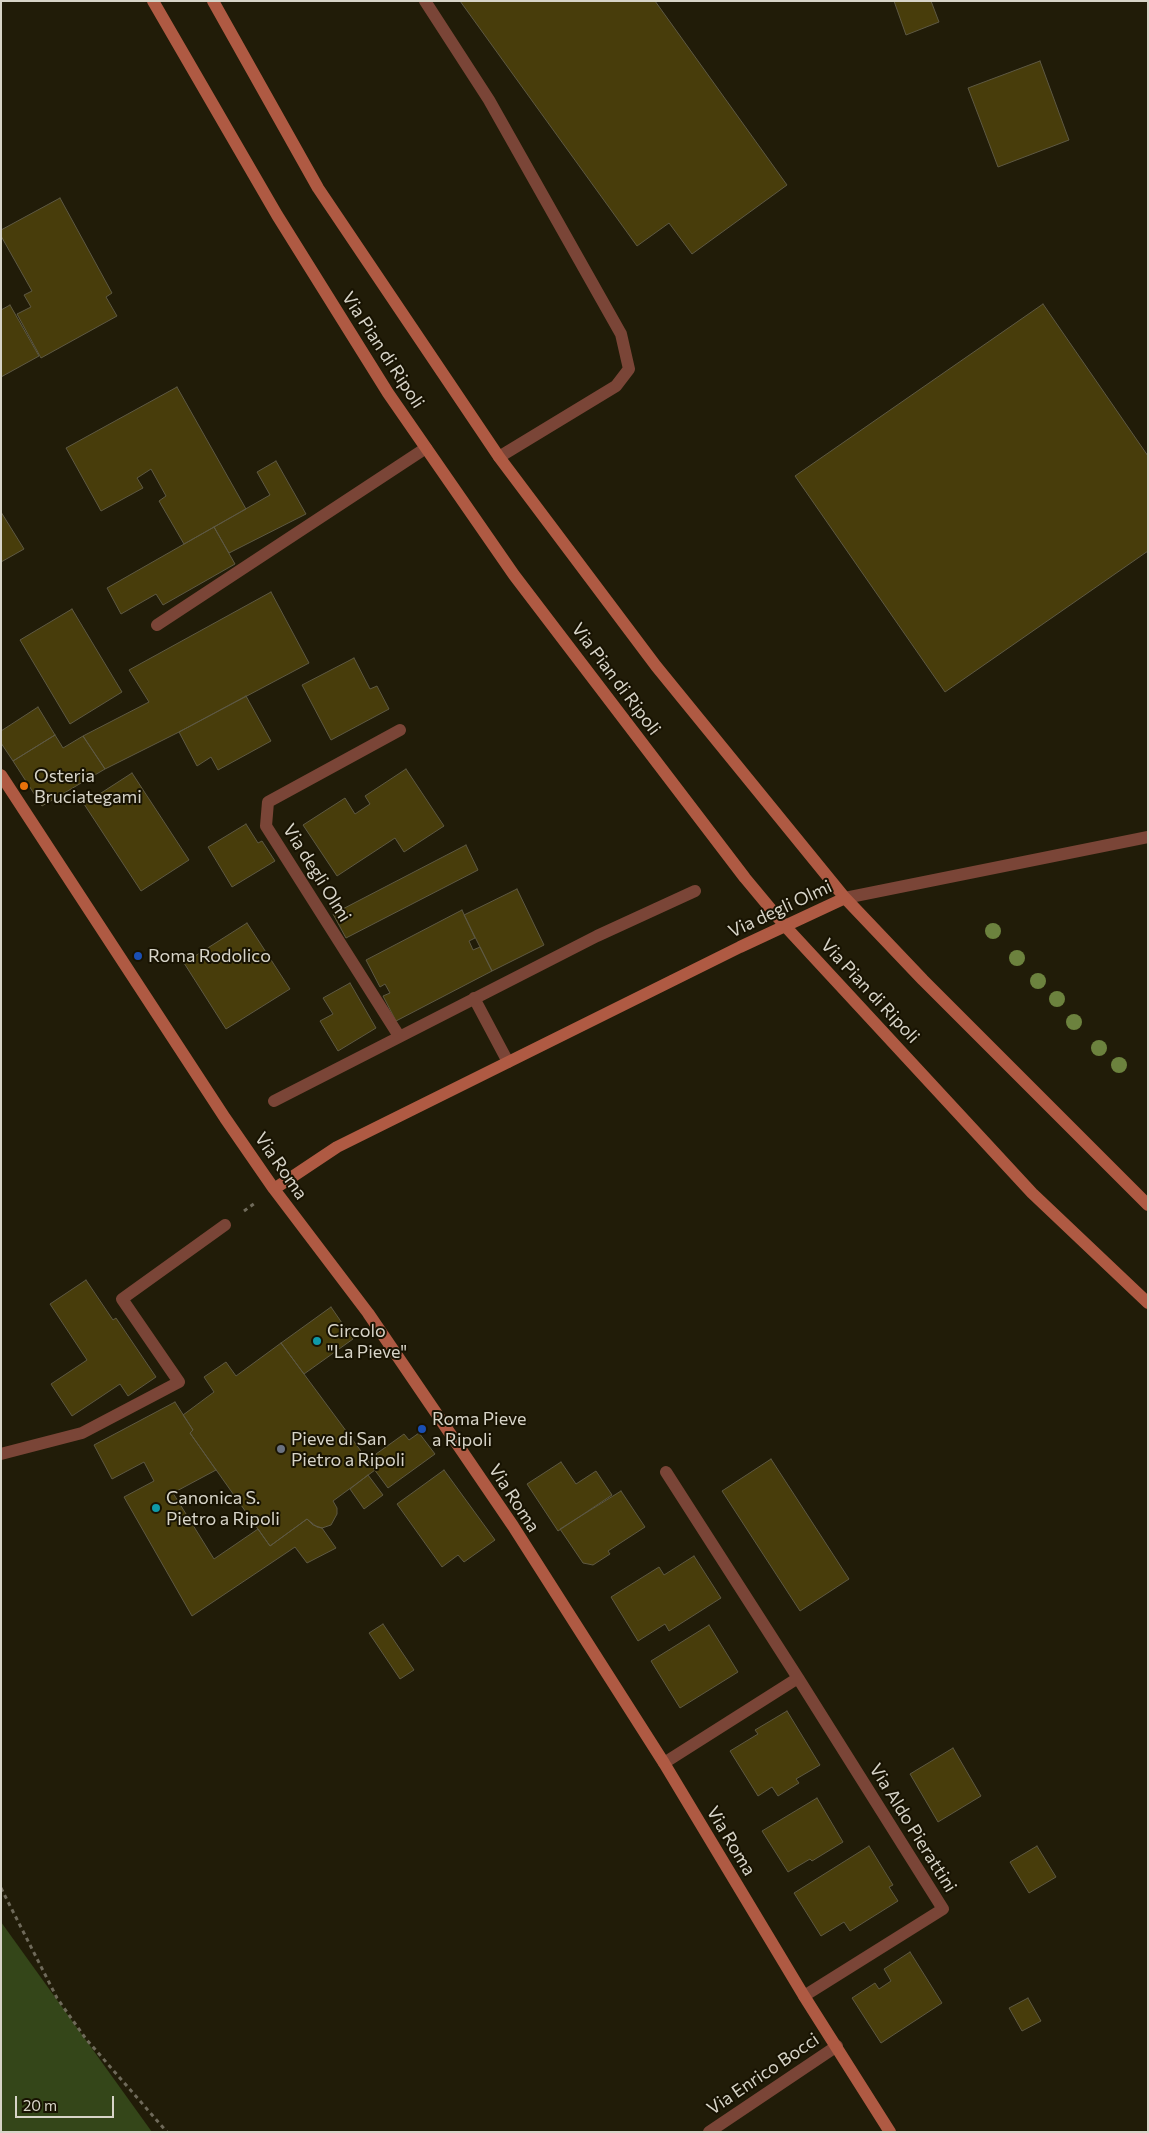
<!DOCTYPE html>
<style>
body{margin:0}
#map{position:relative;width:1149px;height:2133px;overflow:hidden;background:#211c08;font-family:Commissioner,sans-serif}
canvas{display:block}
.frame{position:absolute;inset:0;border:2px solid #d7d4c8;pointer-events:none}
.scale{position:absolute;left:15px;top:2096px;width:99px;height:22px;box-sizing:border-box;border:2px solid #d7d4c8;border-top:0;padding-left:6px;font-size:15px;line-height:18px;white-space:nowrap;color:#d7d4c8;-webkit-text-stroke:4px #181302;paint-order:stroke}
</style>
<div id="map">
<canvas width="1149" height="2133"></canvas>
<div class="frame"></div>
<div class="scale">20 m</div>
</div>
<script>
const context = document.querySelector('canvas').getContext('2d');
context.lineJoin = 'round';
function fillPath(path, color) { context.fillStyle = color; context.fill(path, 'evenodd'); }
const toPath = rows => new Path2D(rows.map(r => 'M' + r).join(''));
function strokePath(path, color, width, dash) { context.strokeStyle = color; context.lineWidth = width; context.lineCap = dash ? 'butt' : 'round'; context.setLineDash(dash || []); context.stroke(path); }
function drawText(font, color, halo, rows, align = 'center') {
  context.font = font + ' Commissioner,sans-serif'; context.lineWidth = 4; context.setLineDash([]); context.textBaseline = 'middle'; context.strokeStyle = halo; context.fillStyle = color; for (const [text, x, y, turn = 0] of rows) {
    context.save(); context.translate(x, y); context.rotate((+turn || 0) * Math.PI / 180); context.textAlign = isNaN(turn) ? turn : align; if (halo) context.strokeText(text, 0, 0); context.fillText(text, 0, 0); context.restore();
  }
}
fillPath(toPath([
 [1,1922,152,2132,1,2132]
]), '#344619');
const building = toPath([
 [460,1,655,1,787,185,692,254,669,223,637,246,460,1],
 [894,1,931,1,939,22,906,35,894,1],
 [1040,61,1069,140,998,167,968,88,1040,61],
 [60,198,112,293,106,297,117,316,41,358,17,314,31,307,24,295,32,291,1,236,1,230,60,198],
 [1043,304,1148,456,1148,551,945,692,795,476,1043,304],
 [10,305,39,356,1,377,1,310,10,305],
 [177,387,246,509,184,544,159,501,166,496,151,469,137,478,143,488,101,511,66,448,177,387],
 [276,461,306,514,229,553,214,527,270,495,257,472,276,461],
 [1,512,24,549,1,562,1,512],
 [214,527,235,564,163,605,156,594,121,614,107,588,214,527],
 [271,592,309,663,179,732,105,769,83,736,149,702,129,670,271,592],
 [72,609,122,692,70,724,20,640,72,609],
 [354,658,370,689,377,686,389,709,331,740,302,685,354,658],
 [246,696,271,741,218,770,211,757,197,766,179,732,246,696],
 [38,707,55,735,13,761,1,743,1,731,38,707],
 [55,735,63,748,83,736,105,769,42,806,13,761,55,735],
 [406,769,444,826,404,852,395,838,337,876,303,825,345,798,355,814,370,804,365,796,406,769],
 [132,773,189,860,141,891,84,804,132,773],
 [246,824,258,843,262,841,275,861,232,887,208,847,246,824],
 [466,845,478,870,346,938,333,914,466,845],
 [517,889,544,945,492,971,464,915,517,889],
 [462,910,475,938,469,941,473,950,480,947,492,971,396,1021,383,996,390,993,385,984,380,987,366,960,462,910],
 [247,923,290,989,226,1029,184,963,247,923],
 [350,983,376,1028,338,1051,320,1021,333,1014,323,998,350,983],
 [86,1280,113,1320,116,1318,156,1377,128,1396,120,1384,72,1416,51,1384,87,1360,50,1304,86,1280],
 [331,1307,353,1339,304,1374,281,1343,331,1307],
 [281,1343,375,1470,333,1501,337,1508,337,1514,331,1525,322,1528,317,1527,307,1519,270,1546,190,1433,193,1430,183,1415,214,1392,204,1377,226,1362,236,1376,281,1343],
 [175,1402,193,1430,190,1433,216,1470,173,1493,214,1559,258,1529,270,1546,307,1519,313,1525,322,1528,336,1548,307,1563,295,1547,192,1616,124,1497,154,1481,144,1462,112,1479,94,1445,175,1402],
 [419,1433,435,1454,388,1488,371,1465,379,1459,376,1454,404,1434,409,1440,419,1433],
 [771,1459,849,1579,800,1611,722,1491,771,1459],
 [561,1462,576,1484,596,1471,612,1495,558,1531,527,1484,561,1462],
 [444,1470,495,1540,464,1562,458,1555,442,1567,397,1504,444,1470],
 [368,1475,383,1495,364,1509,350,1489,368,1475],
 [621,1491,645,1527,608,1551,610,1554,593,1565,583,1563,560,1529,621,1491],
 [694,1556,721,1598,669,1631,665,1624,638,1641,611,1597,659,1567,664,1575,694,1556],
 [383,1624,414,1670,400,1679,369,1633,383,1624],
 [709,1625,738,1672,680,1708,651,1661,709,1625],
 [787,1711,820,1765,796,1779,799,1783,778,1796,772,1787,758,1796,730,1751,758,1734,755,1730,787,1711],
 [953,1748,981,1796,938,1822,910,1774,953,1748],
 [817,1798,843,1842,812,1861,810,1859,788,1872,762,1831,817,1798],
 [869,1846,893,1885,889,1887,898,1901,850,1931,844,1922,821,1936,794,1893,869,1846],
 [1037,1846,1056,1877,1029,1893,1010,1862,1037,1846],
 [910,1952,942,2003,881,2043,852,1998,875,1983,879,1989,891,1981,884,1969,910,1952],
 [1028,1998,1041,2021,1022,2031,1009,2008,1028,1998]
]);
fillPath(building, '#483d0b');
strokePath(building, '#5e5943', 1);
strokePath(toPath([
 [244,1211,255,1203],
 [1,1888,57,1998,86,2039,167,2132]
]), '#6f6a5a', 3, [4, 4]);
strokePath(toPath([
 [425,1,489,100,621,334,629,369,616,386,499,457],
 [157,625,426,448]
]), '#7a4537', 12);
strokePath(toPath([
 [845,898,1148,837],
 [474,998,508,1062],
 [399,1036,266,826,268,802,400,730],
 [274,1101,597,936,695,891],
 [1,1454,82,1433,179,1382,122,1299,225,1225],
 [666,1472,798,1678],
 [664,1763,798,1678,943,1909,804,1996],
 [709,2132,837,2046]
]), '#7a4537', 12);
strokePath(toPath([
 [153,1,277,215,388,393,514,575,745,878,785,926,1032,1193,1148,1303],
 [213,1,318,188,499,457,656,666,845,898,923,980,1148,1205],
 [1,775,225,1118,274,1189,368,1313,513,1526,664,1763,804,1996,890,2132],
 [274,1189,337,1147,740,947,845,898]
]), '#af5a43', 12);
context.fillStyle = '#6c823e';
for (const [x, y] of [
 [993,931],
 [1017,958],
 [1038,981],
 [1057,999],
 [1074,1022],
 [1099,1048],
 [1119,1065]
]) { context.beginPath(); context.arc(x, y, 8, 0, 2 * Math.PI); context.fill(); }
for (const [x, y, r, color] of [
 [24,786,5,"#e8710a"],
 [138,956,5,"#1a4fb4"],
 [317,1341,5,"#0f9aa8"],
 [422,1429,5,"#1a4fb4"],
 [281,1449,5,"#6b7280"],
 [156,1508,5,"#0f9aa8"]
]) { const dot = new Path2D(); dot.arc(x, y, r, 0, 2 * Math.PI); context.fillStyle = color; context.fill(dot); strokePath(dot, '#181302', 2); }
drawText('18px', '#d7d4c8', '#181302', [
 ["Via Pian di Ripoli",383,350,57],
 ["Via Pian di Ripoli",616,679,53],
 ["Via degli Olmi",317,873,58],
 ["Via degli Olmi",780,909,-25],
 ["Via Pian di Ripoli",870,991,47],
 ["Via Roma",281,1166,55],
 ["Via Roma",514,1498,57],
 ["Via Aldo Pierattini",913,1828,58],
 ["Via Roma",731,1841,59],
 ["Via Enrico Bocci",763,2074,-34]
]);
drawText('18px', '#d7d4c8', '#181302', [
 ["Osteria",34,776],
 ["Bruciategami",34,797],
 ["Roma Rodolico",148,956],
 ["Circolo",327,1331],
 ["\"La Pieve\"",327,1352],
 ["Roma Pieve",432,1419],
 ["a Ripoli",432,1440],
 ["Pieve di San",291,1439],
 ["Pietro a Ripoli",291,1460],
 ["Canonica S.",166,1498],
 ["Pietro a Ripoli",166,1519]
], 'left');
</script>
